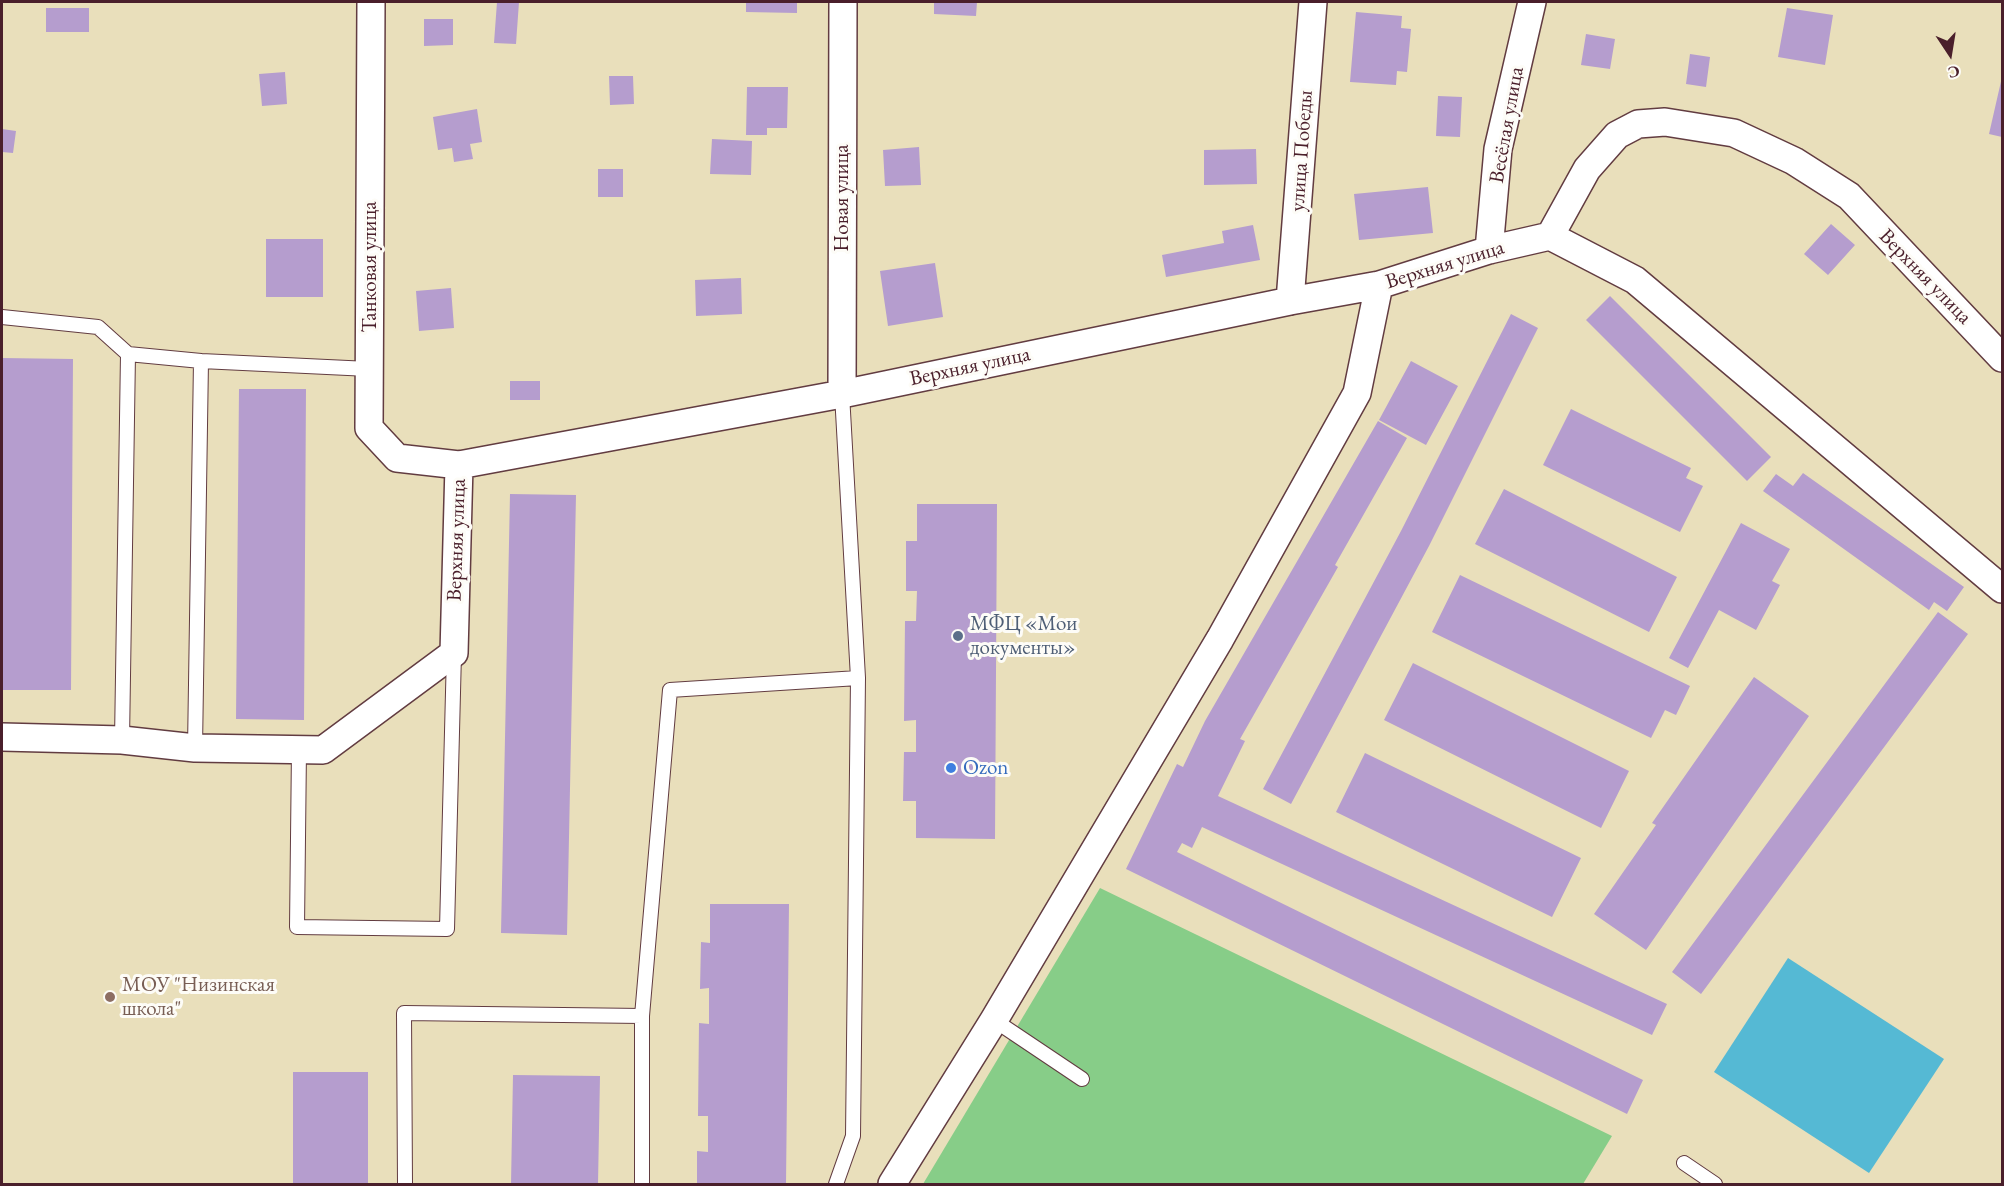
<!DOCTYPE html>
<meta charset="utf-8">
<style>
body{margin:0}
#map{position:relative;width:2004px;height:1186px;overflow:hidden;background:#e9dfbb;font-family:"EB Garamond",serif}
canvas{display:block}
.frame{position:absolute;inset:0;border:3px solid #4a1f2b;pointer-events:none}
.north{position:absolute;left:1920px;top:24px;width:60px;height:60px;-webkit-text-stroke:4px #fdfcf7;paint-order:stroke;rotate:168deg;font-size:16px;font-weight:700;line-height:24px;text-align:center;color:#4a1f2b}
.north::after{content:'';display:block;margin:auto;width:21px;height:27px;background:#4a1f2b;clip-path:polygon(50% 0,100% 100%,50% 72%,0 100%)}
</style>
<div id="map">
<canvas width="2004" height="1186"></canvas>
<div class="frame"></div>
<div class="north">С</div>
</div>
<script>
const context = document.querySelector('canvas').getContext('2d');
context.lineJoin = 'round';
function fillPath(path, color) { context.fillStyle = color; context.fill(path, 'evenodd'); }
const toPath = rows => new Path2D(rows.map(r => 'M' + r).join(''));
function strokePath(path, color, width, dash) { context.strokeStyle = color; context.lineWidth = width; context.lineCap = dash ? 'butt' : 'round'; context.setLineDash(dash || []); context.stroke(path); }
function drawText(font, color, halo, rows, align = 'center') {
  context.font = font + ' "EB Garamond",serif'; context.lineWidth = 6; context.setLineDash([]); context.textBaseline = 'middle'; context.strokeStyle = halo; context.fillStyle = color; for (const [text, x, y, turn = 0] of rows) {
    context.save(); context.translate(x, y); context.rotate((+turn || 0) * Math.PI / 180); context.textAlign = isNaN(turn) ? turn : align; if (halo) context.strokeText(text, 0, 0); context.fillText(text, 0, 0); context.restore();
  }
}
fillPath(toPath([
 [1100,888,1612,1136,1583,1184,923,1184]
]), '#87cd88');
fillPath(toPath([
 [1788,958,1944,1059,1869,1173,1714,1072]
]), '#55b9d4');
fillPath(toPath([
 [497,2,519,2,516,44,494,43],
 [746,2,797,2,797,13,746,12],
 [934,2,977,2,976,16,934,14],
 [46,8,89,8,89,32,46,32],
 [1787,8,1833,15,1825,65,1778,57],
 [1356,12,1402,16,1401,28,1411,29,1407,72,1397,71,1396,85,1350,82],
 [424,19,453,19,453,45,424,46],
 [1586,34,1615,39,1610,69,1581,65],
 [1690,54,1710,57,1706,87,1686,84],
 [285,72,287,104,262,106,259,74],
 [609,76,633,76,634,104,610,105],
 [2002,77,2002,137,1989,134],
 [747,87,788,87,787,128,767,128,767,135,746,135],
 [1438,96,1462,97,1460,137,1436,136],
 [477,109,482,142,470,144,473,159,454,162,452,148,438,150,433,117],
 [2,129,16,131,13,153,2,152],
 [712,139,752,141,751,175,710,174],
 [919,147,921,185,885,186,883,150],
 [1256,149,1257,184,1204,185,1204,150],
 [598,169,623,169,623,197,598,197],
 [1428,187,1433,233,1359,240,1354,194],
 [1831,224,1855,245,1828,275,1804,254],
 [1253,225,1260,260,1166,277,1162,255,1224,243,1222,231],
 [266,239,323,239,323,297,266,297],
 [935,263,943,317,888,326,880,271],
 [741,278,742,314,696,316,695,280],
 [451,288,454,328,419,331,416,291],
 [1610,296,1771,457,1747,481,1586,320],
 [1511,314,1538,328,1429,546,1291,804,1263,789,1401,531],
 [2,358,73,359,71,690,2,690],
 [1411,361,1458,386,1426,445,1379,420],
 [510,381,540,381,540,400,510,400],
 [239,389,306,389,304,720,236,719],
 [1571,409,1691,468,1686,478,1703,486,1680,532,1543,465],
 [1378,421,1407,438,1335,565,1338,567,1240,739,1245,741,1218,796,1667,1004,1652,1035,1202,827,1192,848,1182,843,1177,852,1643,1080,1627,1114,1126,869,1177,764,1183,767,1205,721],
 [1803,473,1964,587,1947,611,1934,602,1929,610,1763,491,1776,474,1793,486],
 [1504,489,1677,577,1649,632,1475,544],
 [510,494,576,495,567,935,501,933],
 [917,504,997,504,995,839,916,838,916,801,903,801,904,752,916,752,916,720,904,721,905,621,916,621,917,591,906,591,906,541,917,541],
 [1741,523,1790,549,1772,581,1780,585,1756,630,1719,610,1688,668,1669,658],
 [1460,575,1690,686,1676,715,1665,710,1651,738,1432,632],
 [1938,612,1968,634,1701,994,1672,972],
 [1413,663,1629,771,1601,828,1384,720],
 [1754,677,1809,716,1646,950,1594,914,1656,825,1652,823],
 [1365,753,1581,858,1552,917,1336,812],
 [710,904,789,904,786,1184,697,1184,697,1151,708,1152,708,1116,698,1116,699,1023,709,1024,709,988,700,989,701,942,710,943],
 [293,1072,368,1072,368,1184,293,1184],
 [513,1075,600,1076,598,1184,511,1184]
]), '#b59dce');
const service = toPath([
 [2,317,98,327,128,354,122,740],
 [128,354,201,361,195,748],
 [201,361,369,369],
 [299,749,297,927,447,929,454,653],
 [994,1020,1082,1079],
 [1684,1163,1715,1184],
 [405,1184,404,1013,642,1016],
 [642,1184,642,1016,670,690,858,678],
 [836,1184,853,1136,858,678,842,394]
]);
const minor = toPath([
 [371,2,369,428,397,458,459,465,842,394,1290,301,1379,285,1489,250,1550,236,1587,169,1617,135,1638,124,1665,122,1734,133,1794,161,1849,196,2002,358],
 [1550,236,1635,280,2002,589],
 [1489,250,1498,149,1532,2],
 [1290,301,1313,2],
 [842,394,843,2],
 [2,737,122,740,195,748,323,750,454,653,459,465],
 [892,1184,994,1020,1220,639,1357,393,1379,285]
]);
strokePath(service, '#623c41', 16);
strokePath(minor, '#623c41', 30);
strokePath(service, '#fff', 14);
strokePath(minor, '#fff', 27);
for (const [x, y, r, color] of [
 [958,636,6,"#5c6f8a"],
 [951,768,6,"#3f7fe0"],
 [110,997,6,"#8d6e63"]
]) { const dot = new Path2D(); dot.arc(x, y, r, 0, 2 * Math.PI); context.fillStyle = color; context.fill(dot); strokePath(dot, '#fdfcf7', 2); }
drawText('21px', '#4a1f2b', '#fdfcf7', [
 ["Весёлая улица",1507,125,-80],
 ["улица Победы",1302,151,-86],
 ["Новая улица",842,198,-90],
 ["Верхняя улица",1445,265,-17],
 ["Танковая улица",370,267,-90],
 ["Верхняя улица",1925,277,46],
 ["Верхняя улица",970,367,-12],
 ["Верхняя улица",457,540,-88]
]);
drawText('21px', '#4e5e75', '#fdfcf7', [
 ["МФЦ «Мои",970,624],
 ["документы»",970,648]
], 'left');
drawText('21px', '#366cbe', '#fdfcf7', [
 ["Ozon",963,768]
], 'left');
drawText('21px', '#785e54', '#fdfcf7', [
 ["МОУ \"Низинская",122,985],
 ["школа\"",122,1009]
], 'left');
</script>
